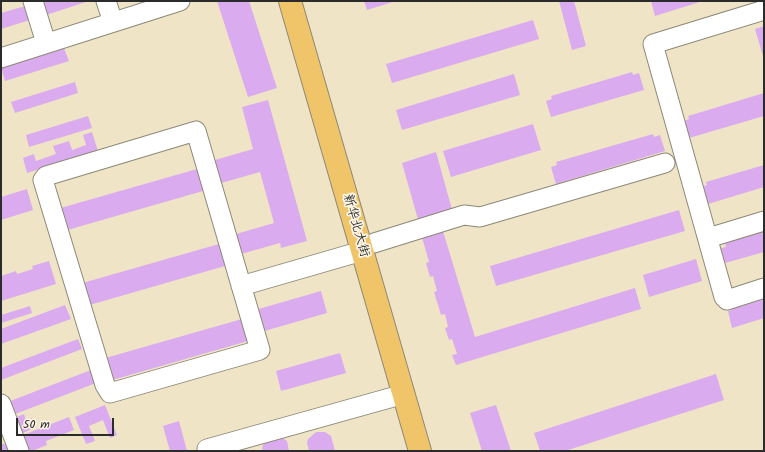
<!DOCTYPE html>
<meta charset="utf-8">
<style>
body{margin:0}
#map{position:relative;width:765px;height:452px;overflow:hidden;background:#efe5c6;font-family:Kalam,sans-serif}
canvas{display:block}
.frame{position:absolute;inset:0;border:2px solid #2b2b2b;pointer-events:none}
.scale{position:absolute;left:16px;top:418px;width:98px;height:18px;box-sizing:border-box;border:2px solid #2b2b2b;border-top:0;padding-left:5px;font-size:12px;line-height:14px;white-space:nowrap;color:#2b2b2b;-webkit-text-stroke:3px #fcf5e5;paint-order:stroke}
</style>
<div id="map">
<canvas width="765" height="452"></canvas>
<div class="frame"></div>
<div class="scale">50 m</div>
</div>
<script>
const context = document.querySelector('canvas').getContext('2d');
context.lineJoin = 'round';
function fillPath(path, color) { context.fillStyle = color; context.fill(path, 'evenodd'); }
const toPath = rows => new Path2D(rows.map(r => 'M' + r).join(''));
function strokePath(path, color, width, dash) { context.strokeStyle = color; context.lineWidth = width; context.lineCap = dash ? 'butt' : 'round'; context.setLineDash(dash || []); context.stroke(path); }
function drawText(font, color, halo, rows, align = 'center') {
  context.font = font + ' Kalam,"LXGW WenKai TC",sans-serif'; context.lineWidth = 3.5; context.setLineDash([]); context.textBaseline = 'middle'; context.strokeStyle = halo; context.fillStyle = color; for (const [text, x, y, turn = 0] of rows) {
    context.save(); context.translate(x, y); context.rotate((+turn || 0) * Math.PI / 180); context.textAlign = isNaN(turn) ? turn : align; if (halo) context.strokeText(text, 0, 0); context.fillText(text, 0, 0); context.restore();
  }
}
fillPath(toPath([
 [41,1,89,1,43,16],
 [217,1,249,1,277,88,248,97],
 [364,1,396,1,367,10],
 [559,1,574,1,586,46,572,50],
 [651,1,703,1,655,16],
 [29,5,33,19,1,29,1,13],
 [533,20,539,39,392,83,386,64],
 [764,26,764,55,763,56,755,29],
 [64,48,69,61,5,81,1,67],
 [632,72,633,75,639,73,644,90,551,117,546,101,552,99,551,96],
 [514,74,520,95,402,130,396,110],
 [75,82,78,93,15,113,11,102],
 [764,93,764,116,689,138,684,121,689,119,688,116],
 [268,100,307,241,281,248,280,243,241,254,236,234,274,223,260,172,221,183,215,160,253,149,242,107],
 [88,116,92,128,29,147,26,135],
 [533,124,541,150,451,177,443,151],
 [92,132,98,151,27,173,23,158,34,154,36,161,56,154,53,146,69,141,72,150,86,145,83,135],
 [653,134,654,137,660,135,665,151,556,184,551,167,557,165,556,162],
 [436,152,453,213,419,223,402,163],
 [764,165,764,187,708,204,702,187,707,185,706,182],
 [197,169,203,191,64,231,57,209],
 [27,189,33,210,1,220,1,197],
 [679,210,685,231,496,286,490,266],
 [443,231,475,337,635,288,641,309,456,365,452,355,457,354,452,339,449,340,445,328,448,327,445,314,441,315,434,292,437,291,433,276,430,277,426,263,429,262,422,237],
 [764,232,764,252,725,263,721,248,726,247,725,243],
 [219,244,225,266,86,306,79,284],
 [696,259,702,281,649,297,643,275],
 [49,261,56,284,1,301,1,276,16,271,17,274,33,269,32,266],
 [321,291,327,313,261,332,255,310],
 [764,297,764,318,732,328,728,311,732,310,731,307],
 [65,305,71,319,1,344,1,329],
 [30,306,32,313,1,323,1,315],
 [242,319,248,341,109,381,102,359],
 [78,339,82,349,1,380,1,368],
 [340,353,346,373,281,391,276,371],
 [91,370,96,383,10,416,5,403],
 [716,374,724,400,565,451,540,451,534,433],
 [105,405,117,435,110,438,103,420,89,426,95,441,86,444,75,417],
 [496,405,511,451,482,451,470,413],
 [24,414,26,421,32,418,36,427,21,434,14,418],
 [69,417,74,430,46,441,47,445,32,451,23,451,18,437],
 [179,421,187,451,170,451,163,426],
 [316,432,325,432,331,436,335,451,309,451,307,443,308,439],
 [280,436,287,441,289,451,263,451,262,448,265,440],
 [11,441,15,451,1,451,1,445]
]), '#daabef');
const minor = toPath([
 [33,1,46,43],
 [106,1,113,22],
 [764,10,653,44,724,297,727,300,764,288],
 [1,58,180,1],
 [196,131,260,350,110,393,105,385,43,180,46,176,196,131],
 [708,238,764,221],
 [374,243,464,215,480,217,665,163],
 [241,286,362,251],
 [1,404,19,451],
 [207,451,207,449,404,394]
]);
const major = toPath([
 [290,1,420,451]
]);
strokePath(minor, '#8d8878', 21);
strokePath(major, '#8d8878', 24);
strokePath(minor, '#fff', 19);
strokePath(major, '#f0c469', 22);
drawText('13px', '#2b2b2b', '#fcf5e5', [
 ["新华北大街",355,226,74]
]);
</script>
